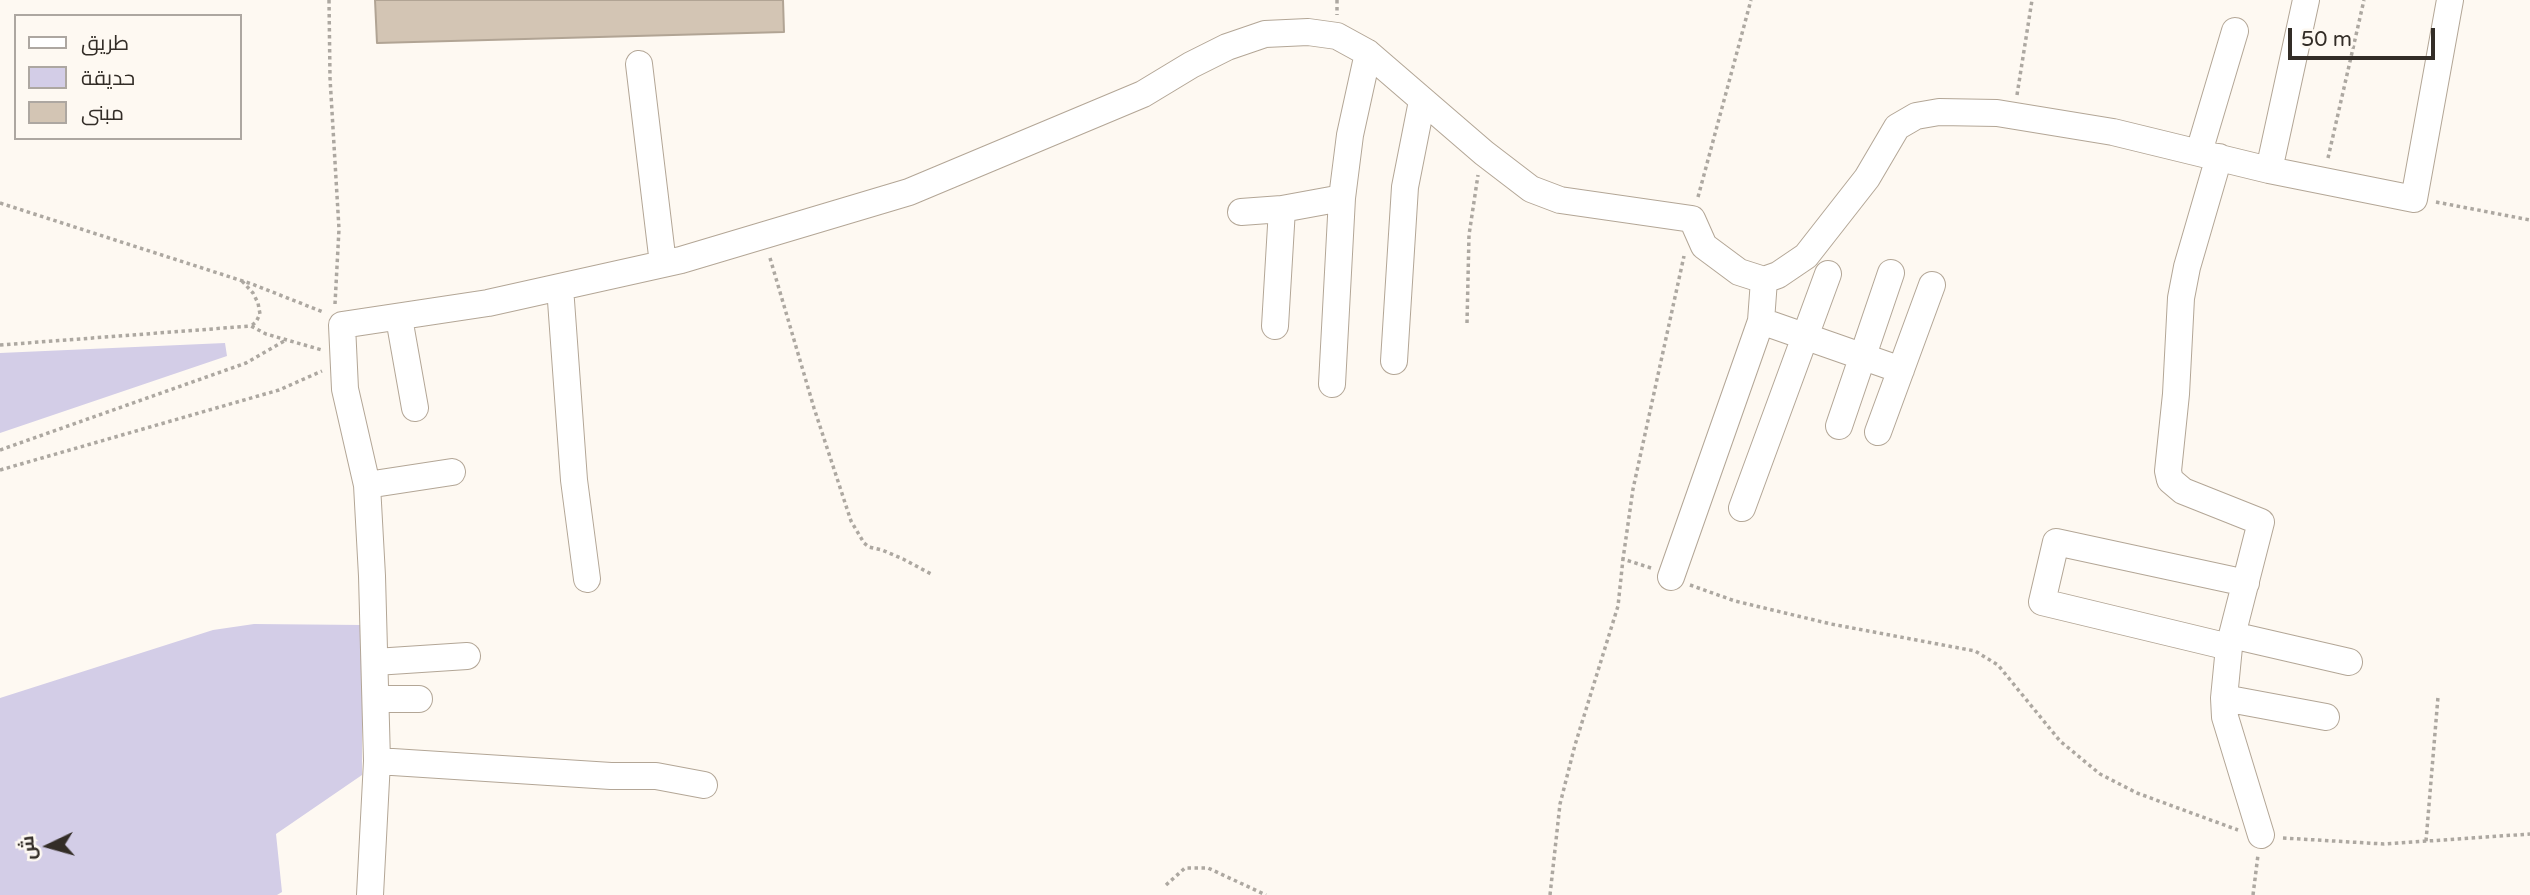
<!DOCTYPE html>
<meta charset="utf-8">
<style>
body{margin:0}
#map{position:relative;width:2530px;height:895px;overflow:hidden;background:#fef9f2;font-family:"Varela Round",Cairo,sans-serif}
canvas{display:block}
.legend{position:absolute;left:14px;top:14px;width:228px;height:126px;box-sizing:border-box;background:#fef9f2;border:2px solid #ada7a1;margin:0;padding:9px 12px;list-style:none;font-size:21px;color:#332d27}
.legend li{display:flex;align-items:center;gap:14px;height:35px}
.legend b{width:35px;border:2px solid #ada7a1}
.north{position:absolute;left:14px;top:811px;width:70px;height:70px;-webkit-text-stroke:5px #fef9f2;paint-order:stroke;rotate:265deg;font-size:19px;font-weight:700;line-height:28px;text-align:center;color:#332d27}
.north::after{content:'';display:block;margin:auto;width:24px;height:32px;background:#332d27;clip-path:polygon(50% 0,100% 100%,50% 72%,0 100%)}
.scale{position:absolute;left:2288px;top:28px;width:147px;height:32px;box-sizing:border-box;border:4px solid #332d27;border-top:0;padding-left:9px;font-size:21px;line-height:24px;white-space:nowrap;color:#332d27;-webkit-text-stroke:5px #fef9f2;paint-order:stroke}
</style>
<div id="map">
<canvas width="2530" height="895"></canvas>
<ul class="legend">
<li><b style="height:9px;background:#fff"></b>طريق</li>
<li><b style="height:19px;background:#d3cde7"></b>حديقة</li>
<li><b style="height:19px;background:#d3c5b4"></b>مبنى</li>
</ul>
<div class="north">ش</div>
<div class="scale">50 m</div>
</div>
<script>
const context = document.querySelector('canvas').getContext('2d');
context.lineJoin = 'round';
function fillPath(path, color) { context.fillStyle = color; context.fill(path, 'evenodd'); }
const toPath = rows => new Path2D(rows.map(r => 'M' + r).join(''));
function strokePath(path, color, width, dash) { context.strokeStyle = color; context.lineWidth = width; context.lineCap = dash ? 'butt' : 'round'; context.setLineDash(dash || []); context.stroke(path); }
fillPath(toPath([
 [225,343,227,356,0,433,0,353],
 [254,624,362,625,362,775,276,834,282,892,277,895,0,895,0,698,213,630]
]), '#d3cde7');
const building = toPath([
 [375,0,783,0,784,32,377,43,375,0]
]);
fillPath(building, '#d3c5b4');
strokePath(building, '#b1a494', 2);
const minor = toPath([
 [639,64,663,264],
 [2199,152,2235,31],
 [2219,157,2187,267,2181,298,2176,394,2168,471,2170,480,2183,491,2261,522,2229,647,2224,698,2225,717,2261,835],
 [2269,170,2306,0],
 [1241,212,1282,209],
 [1764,280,1761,321,1901,370],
 [560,287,574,480,587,579],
 [399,318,415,408],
 [1275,326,1282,209,1342,198,1350,135,1368,53],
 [1394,361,1405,187,1422,101],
 [1332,384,1342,198],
 [1839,426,1891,273],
 [1878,432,1932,285],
 [367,485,452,472],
 [1742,508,1828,274],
 [1671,577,1761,321],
 [2232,635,2349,662],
 [2229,647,2042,602,2056,542,2246,583],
 [375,662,467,656],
 [2224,698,2326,717],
 [376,699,419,699],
 [377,761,611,776,656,776,704,785],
 [370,895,377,761,372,576,367,485,345,389,342,325,488,303,681,260,909,192,1143,94,1191,65,1227,47,1265,34,1308,32,1337,36,1368,53,1484,153,1531,189,1560,200,1692,219,1704,246,1739,272,1764,280,1778,275,1806,256,1867,178,1897,127,1916,116,1939,112,1997,113,2113,132,2269,170,2414,199,2450,0]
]);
strokePath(minor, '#b3a696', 28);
strokePath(toPath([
 [329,0,330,78,339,229,335,304],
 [1337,0,1337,15],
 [2017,95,2032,0],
 [2328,158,2364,0],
 [1698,197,1751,0],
 [2436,202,2530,220],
 [0,203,252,284,323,312],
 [770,258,814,408,851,521,864,543,869,547,882,550,903,559,933,575],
 [242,281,253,293,258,303,260,314,256,322,251,326],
 [1467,323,1469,235,1478,175],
 [0,345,251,326,266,334,322,350],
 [0,450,246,363,286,340],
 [0,470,279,390,322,371],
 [1651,568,1623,559,1633,489,1684,256],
 [1690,585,1735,601,1831,624,1975,651,1998,665,2060,741,2100,774,2137,793,2238,830],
 [2283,838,2384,844,2530,834],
 [2426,841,2438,697],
 [1166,885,1185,868,1208,868,1266,895],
 [1550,895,1560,804,1575,745,1618,606,1623,559],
 [2253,895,2258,855]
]), '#ada8a1', 3.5, [3.5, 3.5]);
strokePath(minor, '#fff', 26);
</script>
